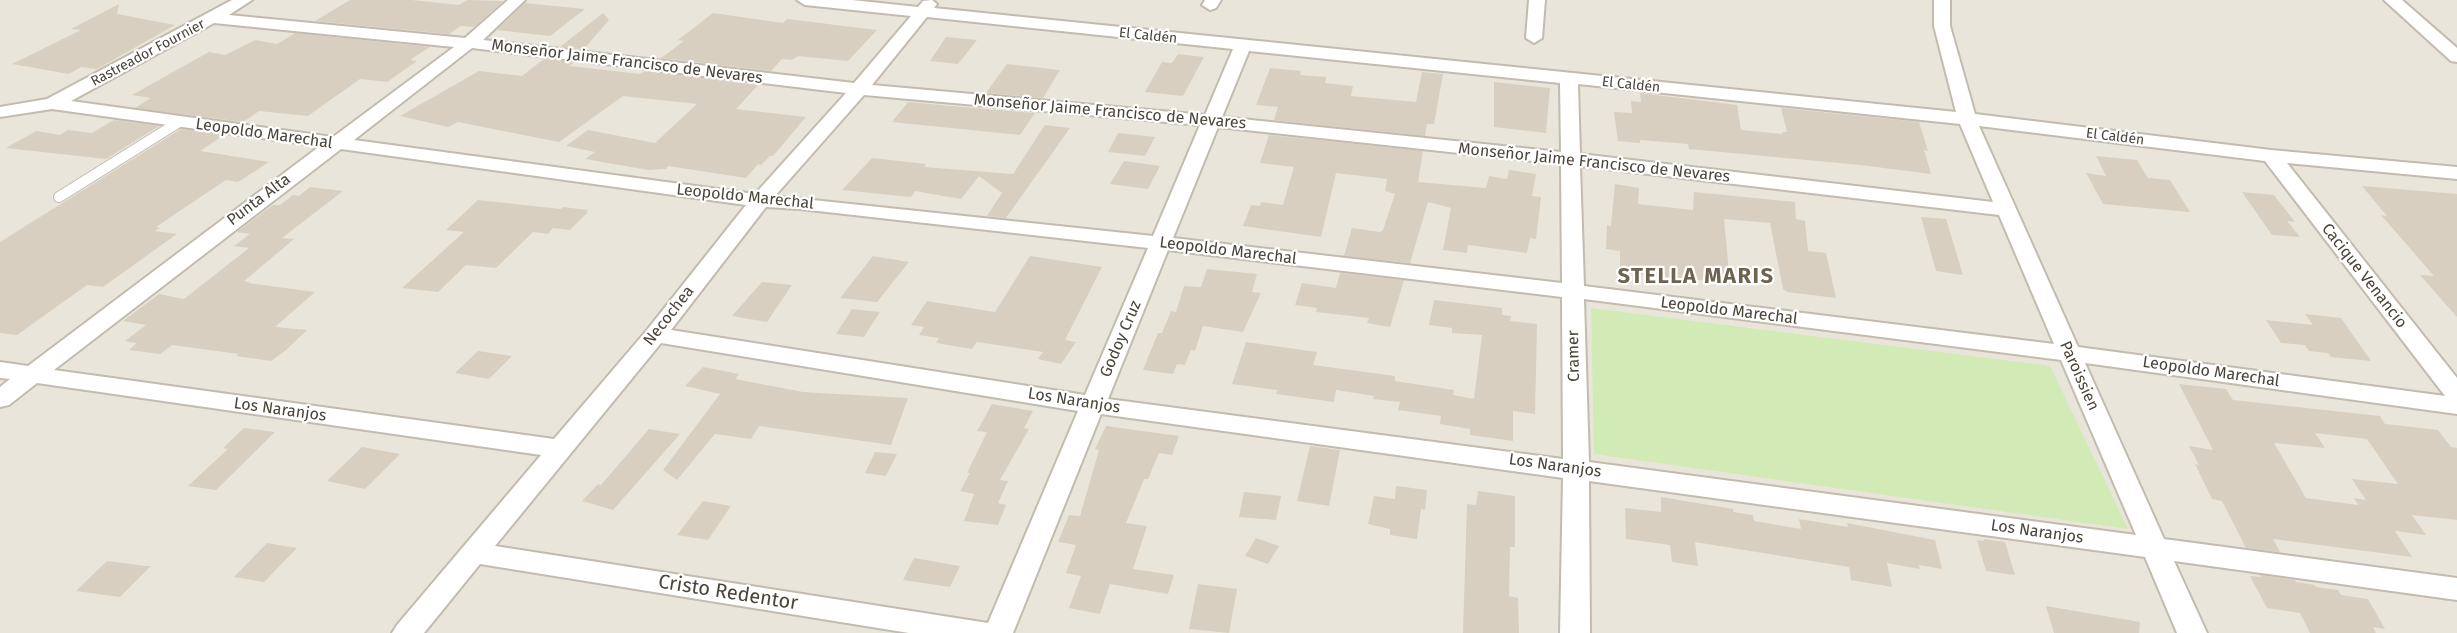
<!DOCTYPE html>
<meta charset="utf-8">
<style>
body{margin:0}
canvas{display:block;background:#f6f3ec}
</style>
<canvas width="2457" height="633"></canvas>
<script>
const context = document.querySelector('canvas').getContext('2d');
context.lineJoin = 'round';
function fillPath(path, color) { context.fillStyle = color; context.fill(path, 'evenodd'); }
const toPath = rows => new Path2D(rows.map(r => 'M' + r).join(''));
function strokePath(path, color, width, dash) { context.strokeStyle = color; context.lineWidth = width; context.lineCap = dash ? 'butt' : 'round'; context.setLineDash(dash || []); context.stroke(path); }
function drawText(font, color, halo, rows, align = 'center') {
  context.font = font + ' "Fira Sans",sans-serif'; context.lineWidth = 4.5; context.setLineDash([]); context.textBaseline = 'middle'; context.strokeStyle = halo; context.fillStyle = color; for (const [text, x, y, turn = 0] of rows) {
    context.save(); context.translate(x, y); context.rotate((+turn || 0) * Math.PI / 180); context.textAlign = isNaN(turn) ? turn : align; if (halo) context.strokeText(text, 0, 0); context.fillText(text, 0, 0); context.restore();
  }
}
fillPath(toPath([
 [0,0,2457,0,2457,633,0,633]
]), '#eae5da');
fillPath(toPath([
 [1591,308,2050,366,2128,529,1594,454]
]), '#d2eab5');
fillPath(toPath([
 [350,0,412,0,459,5,467,0,503,1,474,27,461,26,449,34,315,21],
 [525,3,585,9,550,36,497,30],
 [119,4,117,14,175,25,97,69,81,67,69,74,12,64,81,30,71,29],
 [603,13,609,20,584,49,560,47],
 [713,13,783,23,787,19,877,30,848,61,798,56,792,60,782,59,771,71,661,58,684,41,678,40],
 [295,33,430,47,410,60,417,61,387,82,360,79,308,116,259,111,243,122,135,108,151,98,132,95,209,52,225,55,255,40,277,44],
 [946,37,977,40,958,64,930,61],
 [1178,54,1204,57,1183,96,1145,92,1162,62,1172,63],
 [544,59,573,62,570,66,640,74,645,71,758,85,736,109,806,117,773,156,770,156,761,165,758,164,746,178,668,166,666,169,648,170,585,159,595,152,566,146,588,130,655,143,697,104,623,96,559,142,458,122,448,127,400,116,479,71,522,76],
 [1007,64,1060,70,1043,98,986,93],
 [1270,68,1301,71,1300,75,1326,77,1325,83,1353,86,1351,96,1416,102,1422,72,1443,74,1434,124,1427,124,1425,136,1274,120,1278,107,1256,105],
 [1494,82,1550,88,1546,133,1494,127],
 [1640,93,1737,105,1741,130,1783,134,1782,132,1787,132,1781,108,1919,122,1928,151,1924,150,1931,174,1860,165,1689,149,1688,144,1640,140,1640,143,1618,141,1614,112,1632,113,1631,101,1641,102],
 [908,102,974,108,1035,113,1020,135,892,122],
 [114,120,159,126,106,159,6,148,36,131,60,135,68,130,92,133],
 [1045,125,1070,128,1006,218,987,216,1002,193,979,176,961,199,915,191,911,197,842,190,872,158,926,164,924,167,1013,174],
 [181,129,224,135,200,151,269,162,238,182,226,180,156,227,160,228,155,231,177,234,103,287,87,285,17,335,0,333,0,242],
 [1118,133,1155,137,1145,156,1108,152],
 [1269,135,1423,151,1418,182,1486,188,1489,176,1507,179,1509,170,1536,174,1532,196,1541,197,1536,239,1530,238,1527,253,1468,245,1467,253,1443,250,1451,208,1428,202,1410,263,1344,256,1352,228,1380,232,1383,230,1395,194,1385,191,1387,179,1336,173,1321,237,1243,226,1251,205,1260,206,1261,202,1283,205,1294,167,1260,163],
 [2096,156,2137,160,2148,178,2170,180,2190,212,2103,204,2086,173,2106,176],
 [1124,161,1160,166,1148,189,1110,184],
 [1615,184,1639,188,1638,204,1693,210,1694,192,1795,202,1796,219,1805,221,1808,251,1826,253,1836,298,1787,292,1783,289,1770,223,1724,219,1730,283,1620,272,1620,251,1606,249,1607,225,1611,226],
 [2362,186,2457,194,2457,317,2420,275,2434,276,2381,215,2387,216],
 [310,187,343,191,282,238,294,239,244,281,250,282,248,283,315,292,275,327,307,330,286,350,271,361,236,356,239,354,172,345,160,354,129,350,137,343,125,341,146,325,123,321,159,294,184,299,249,248,234,246,250,234,237,232,273,205,280,205,293,195,299,196],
 [2242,192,2274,195,2295,222,2287,221,2300,237,2272,235],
 [478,200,561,209,563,207,588,210,586,212,588,212,570,230,553,228,548,234,533,232,496,268,466,265,438,292,402,288,464,232,446,230],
 [1921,217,1946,219,1963,275,1936,271],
 [873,256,909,262,877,302,840,298],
 [1030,256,1102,267,1065,340,1076,342,1061,364,1038,359,1043,352,977,342,972,349,936,343,939,338,919,335,924,327,911,325,927,301,995,312],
 [1207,269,1257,274,1252,292,1261,293,1243,332,1203,326,1195,351,1191,350,1185,365,1177,364,1173,374,1143,370,1158,333,1162,333,1171,311,1176,312,1184,286,1201,287],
 [1340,273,1404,280,1390,327,1367,323,1369,318,1316,312,1317,308,1295,305,1302,283,1336,288],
 [762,282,792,285,767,322,732,316],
 [1434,300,1502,308,1502,315,1511,316,1510,321,1537,324,1535,414,1513,411,1513,441,1470,435,1470,429,1440,424,1441,416,1398,410,1400,402,1373,399,1374,396,1336,390,1334,402,1276,394,1277,390,1232,384,1246,342,1317,352,1313,365,1395,376,1395,381,1454,390,1453,395,1474,399,1482,335,1452,333,1452,328,1429,325],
 [852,309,880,312,864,337,836,334],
 [2305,314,2341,318,2371,361,2331,357,2328,353,2309,351,2305,345,2281,343,2266,320,2313,325],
 [478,351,512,356,489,379,455,373],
 [703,367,739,374,735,379,803,392,908,398,891,445,759,426,751,439,715,434,677,480,663,470,720,394,685,386],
 [2179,384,2226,389,2233,400,2380,416,2385,424,2438,430,2451,447,2457,448,2457,520,2412,515,2426,535,2395,531,2412,557,2273,539,2280,552,2246,548,2222,501,2212,499,2195,464,2199,465,2189,446,2213,450],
 [2315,433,2367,439,2398,484,2352,479,2366,500,2354,498,2358,505,2306,498,2274,443,2325,448],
 [992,404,1033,411,1024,428,1029,429,1000,480,1008,481,998,503,1006,505,998,525,964,521,974,494,960,491,970,473,967,473,987,432,977,431],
 [1106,426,1179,436,1172,455,1159,453,1148,479,1144,479,1126,523,1147,526,1133,569,1174,575,1168,594,1110,584,1100,614,1069,608,1081,576,1066,573,1076,545,1058,542,1069,515,1080,516,1099,450,1095,449],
 [244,428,275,432,216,490,188,486,228,449,223,448],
 [649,429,680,434,613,510,582,501,598,484,601,485],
 [1310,446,1340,450,1329,506,1297,501],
 [362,447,400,454,365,489,327,481],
 [875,452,897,454,886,476,865,473],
 [1396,486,1427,490,1425,510,1421,509,1417,539,1390,535,1390,529,1368,524,1374,496,1395,499],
 [1478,491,1515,496,1515,547,1510,547,1509,596,1518,598,1519,633,1463,633,1467,504,1476,505],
 [1244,492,1281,496,1276,520,1239,517],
 [1661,497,1733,509,1733,512,1753,515,1754,521,1801,529,1799,519,1848,527,1847,523,1935,540,1942,569,1919,565,1920,569,1887,563,1892,587,1851,580,1849,567,1695,542,1698,566,1672,562,1670,545,1626,539,1625,508,1661,512],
 [703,501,731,506,708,540,677,535],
 [1256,538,1279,546,1268,564,1245,556],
 [1984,539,2005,542,2015,575,1986,571,1977,540,1984,541],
 [267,543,297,548,264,582,234,577],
 [914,558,960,566,950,587,903,580],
 [107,561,146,566,151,566,120,597,76,591],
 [2260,575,2295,580,2296,582,2315,585,2316,587,2338,590,2341,595,2368,599,2385,629,2373,627,2376,633,2310,633,2300,613,2267,608,2250,576,2261,577],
 [1198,584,1237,589,1229,633,1189,629],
 [2046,606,2140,622,2139,633,2054,633]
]), '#d8cfc1');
const service = toPath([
 [59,197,179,122]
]);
const minor = toPath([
 [232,0,252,0,229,15,465,38,508,0,525,0,483,40,854,83,911,16,805,5,797,0,852,0,918,7,923,1,932,0,937,4,934,8,1956,112,1934,26,1934,0,1950,0,1950,26,1975,114,2271,150,2457,167,2457,179,2287,163,2457,378,2457,414,2085,363,2164,539,2457,578,2457,600,2174,561,2207,633,2177,633,2145,557,1589,481,1590,633,1560,633,1563,478,1101,414,1013,633,909,633,480,564,424,633,392,633,397,625,541,455,37,383,9,405,0,407,0,387,10,379,0,378,0,362,28,366,320,146,52,109,0,117,0,107,47,99,232,0],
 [927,17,1233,49,1205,115,872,85,927,17],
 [214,23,454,47,333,137,71,101,214,23],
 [472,48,846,93,755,194,354,140,472,48],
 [1249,51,1560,83,1561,152,1222,117,1249,51],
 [1578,84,1960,124,1993,202,1580,154,1578,84],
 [864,95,1200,125,1153,236,775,196,864,95],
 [1979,126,2265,161,2445,396,2078,347,1979,126],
 [1218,127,1561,164,1562,283,1173,238,1218,127],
 [341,149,746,205,647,330,554,439,54,370,341,149],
 [1580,166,1999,215,2054,344,1584,286,1580,166],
 [766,207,800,209,1148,248,1085,395,671,330,766,207],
 [1168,250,1562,297,1563,459,1108,399,1168,250],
 [1584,299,2061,360,2136,535,1589,462,1584,299],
 [661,343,1078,411,988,623,495,546,661,343],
 [1205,0,1221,0,1216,8,1210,10,1202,5,1205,0],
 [1529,0,1545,0,1542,38,1534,43,1526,38,1529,0],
 [2384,0,2402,0,2457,48,2457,62,2451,61,2384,0]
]);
strokePath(service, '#c2bbae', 12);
strokePath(minor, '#c2bbae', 4);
strokePath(service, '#fff', 10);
fillPath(minor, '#fff');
drawText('14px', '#4b4439', '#fff', [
 ["El Caldén",1148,36,6],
 ["Rastreador Fournier",148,53,-28],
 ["El Caldén",1631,85,6],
 ["El Caldén",2115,137,7]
]);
drawText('16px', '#4b4439', '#fff', [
 ["Monseñor Jaime Francisco de Nevares",627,62,7],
 ["Monseñor Jaime Francisco de Nevares",1110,112,5],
 ["Leopoldo Marechal",264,134,8],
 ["Monseñor Jaime Francisco de Nevares",1594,163,6],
 ["Leopoldo Marechal",745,197,6],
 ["Punta Alta",259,200,-37],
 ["Leopoldo Marechal",1228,251,7],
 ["Cacique Venancio",2364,276,52],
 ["Leopoldo Marechal",1729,311,7],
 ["Necochea",669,316,-52],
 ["Godoy Cruz",1121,339,-67],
 ["Cramer",1574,356,-91],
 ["Leopoldo Marechal",2211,372,8],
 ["Paroissien",2079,376,66],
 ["Los Naranjos",1074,401,9],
 ["Los Naranjos",280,410,8],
 ["Los Naranjos",1555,466,8],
 ["Los Naranjos",2037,532,8]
]);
drawText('20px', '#4b4439', '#fff', [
 ["Cristo Redentor",728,593,9]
]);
context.letterSpacing = '1.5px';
drawText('bold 22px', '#6e6250', '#fff', [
 ["STELLA MARIS",1696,277]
]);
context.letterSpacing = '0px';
</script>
